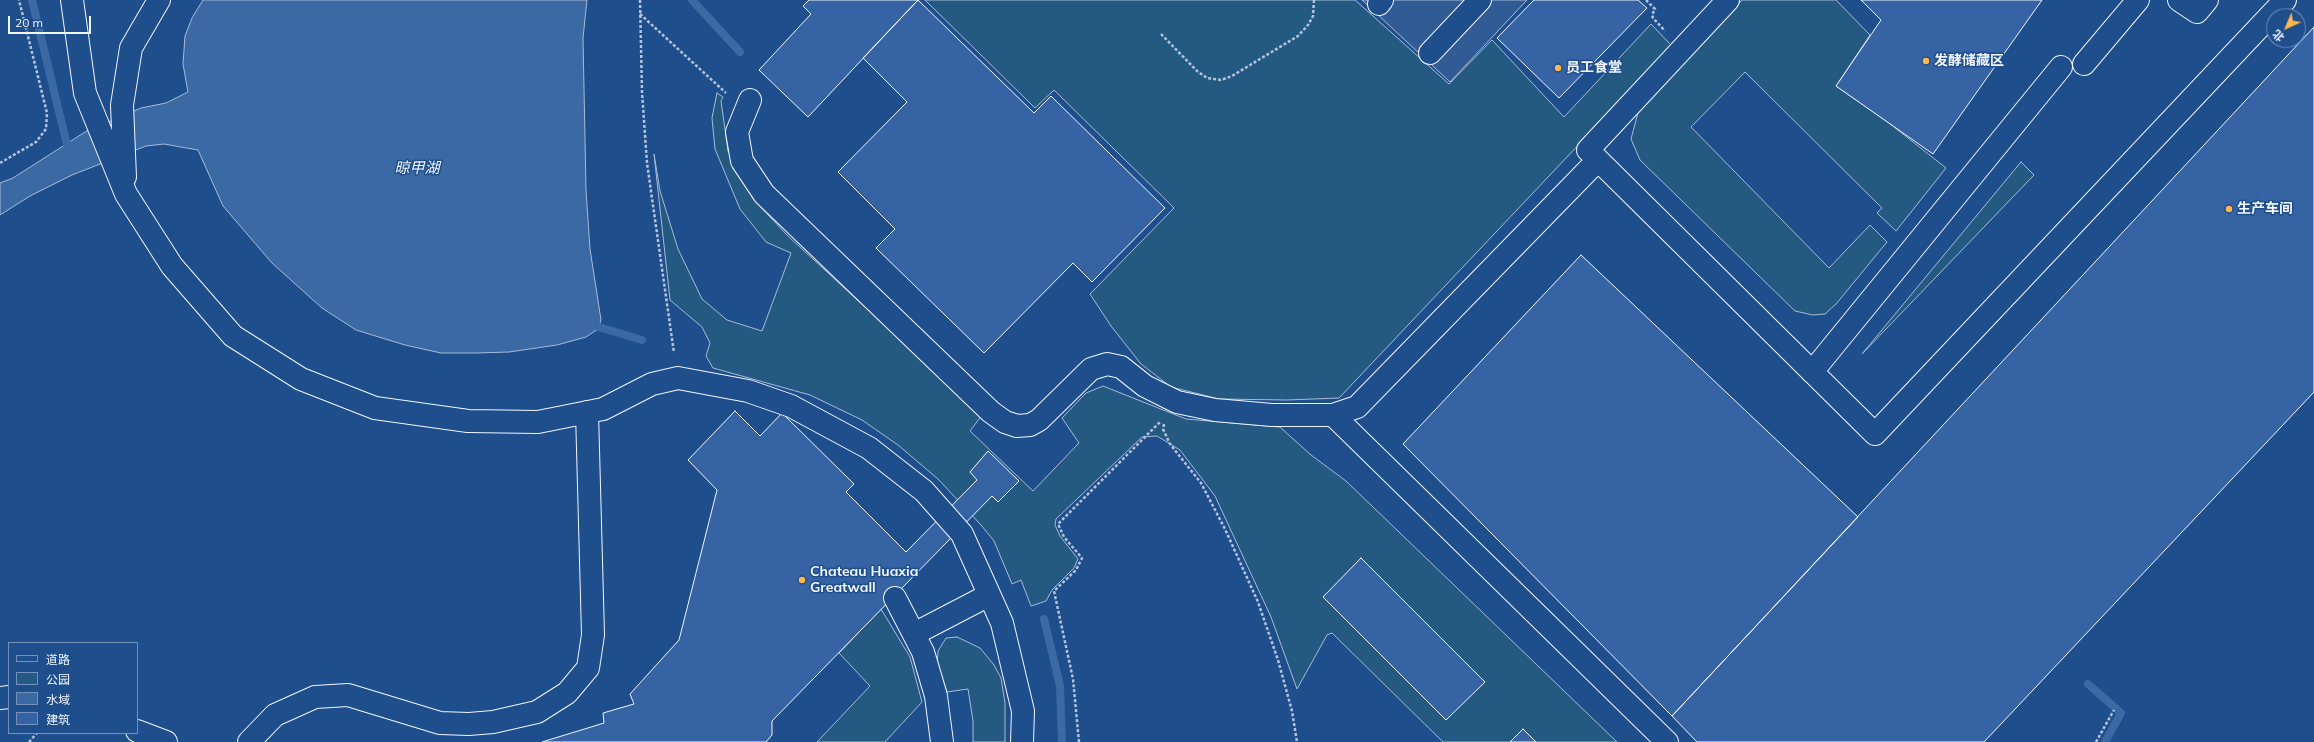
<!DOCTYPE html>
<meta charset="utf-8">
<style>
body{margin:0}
#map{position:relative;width:2314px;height:742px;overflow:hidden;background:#1f4e8c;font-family:Mulish,"Noto Sans SC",sans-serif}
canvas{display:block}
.legend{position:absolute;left:8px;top:642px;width:130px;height:92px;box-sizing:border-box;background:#1f4e8c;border:1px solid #7391ba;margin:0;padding:5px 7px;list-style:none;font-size:12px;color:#f2f6ff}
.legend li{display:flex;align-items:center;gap:8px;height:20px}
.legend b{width:20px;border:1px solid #7391ba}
.north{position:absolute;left:2266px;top:8px;width:40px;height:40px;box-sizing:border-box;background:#1f4e8c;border:1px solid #7391ba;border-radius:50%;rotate:224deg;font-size:11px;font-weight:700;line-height:16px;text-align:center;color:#f2f6ff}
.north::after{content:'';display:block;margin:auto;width:14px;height:18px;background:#ffb74d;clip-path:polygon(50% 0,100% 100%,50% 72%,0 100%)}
.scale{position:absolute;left:8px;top:16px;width:83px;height:18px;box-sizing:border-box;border:2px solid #f2f6ff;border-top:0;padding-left:5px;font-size:12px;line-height:14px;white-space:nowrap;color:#f2f6ff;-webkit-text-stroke:3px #1f4e8c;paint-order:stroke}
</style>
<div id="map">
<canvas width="2314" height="742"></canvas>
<ul class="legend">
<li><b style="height:5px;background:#1f4e8c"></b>道路</li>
<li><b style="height:11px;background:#245a82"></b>公园</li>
<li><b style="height:11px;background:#3b69a3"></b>水域</li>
<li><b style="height:11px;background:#3563a3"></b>建筑</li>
</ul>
<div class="north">北</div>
<div class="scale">20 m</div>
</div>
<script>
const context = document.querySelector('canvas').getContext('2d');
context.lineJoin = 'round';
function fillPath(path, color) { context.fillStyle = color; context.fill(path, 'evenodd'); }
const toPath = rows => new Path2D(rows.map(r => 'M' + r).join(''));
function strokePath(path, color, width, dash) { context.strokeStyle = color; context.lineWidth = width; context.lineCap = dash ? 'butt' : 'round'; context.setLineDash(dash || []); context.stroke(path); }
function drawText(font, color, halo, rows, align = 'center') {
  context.font = font + ' Mulish,"Noto Sans SC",sans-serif'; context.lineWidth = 3; context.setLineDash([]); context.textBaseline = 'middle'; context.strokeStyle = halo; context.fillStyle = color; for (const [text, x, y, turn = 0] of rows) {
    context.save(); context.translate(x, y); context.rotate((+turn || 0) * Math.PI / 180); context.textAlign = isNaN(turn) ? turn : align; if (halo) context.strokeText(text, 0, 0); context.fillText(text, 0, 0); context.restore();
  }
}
const green = toPath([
 [925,0,1355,0,1449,84,1492,40,1564,117,1651,24,1672,46,1339,398,1287,400,1219,399,1171,387,1141,364,1111,326,1090,294,1174,208,1054,90,1035,108,925,0],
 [1742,0,1836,0,1870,35,1836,86,1889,123,1946,168,1896,231,1877,213,1882,208,1745,72,1691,127,1829,268,1870,225,1887,242,1836,304,1825,314,1813,315,1795,311,1640,160,1631,139,1639,109,1742,0],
 [717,93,723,97,721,101,728,151,754,200,788,236,982,415,970,431,1033,491,1079,443,1062,418,1086,393,1103,386,1186,419,1280,427,1311,455,1346,481,1617,742,1443,742,1332,633,1327,635,1297,689,1271,617,1215,496,1180,450,1157,436,1142,437,1056,519,1055,525,1060,536,1078,559,1074,568,1052,590,1046,601,1031,606,1021,580,1012,584,994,541,981,525,938,479,898,445,862,420,810,395,713,368,706,356,710,343,702,327,670,300,654,154,660,191,678,249,702,299,727,320,762,331,791,253,766,242,740,209,715,149,712,118,717,93],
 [2021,162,2034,175,1862,354,2021,162],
 [881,609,910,657,922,702,885,742,817,742,870,686,839,653,881,609],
 [957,637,980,648,994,665,1001,678,1005,703,1005,742,973,742,973,721,968,689,947,692,937,666,938,651,946,638,957,637]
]);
fillPath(green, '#245a82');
strokePath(green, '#a8bbd7', 1);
const parking = toPath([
 [1362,0,1527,0,1450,82,1362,0]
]);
fillPath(parking, '#305b95');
strokePath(parking, '#a8bbd7', 1);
const water = toPath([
 [203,0,587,0,583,38,586,190,590,249,601,320,598,329,586,337,557,345,509,352,476,353,441,353,405,345,356,330,322,308,272,263,223,206,198,150,164,144,146,146,72,175,30,196,0,215,0,183,13,178,85,132,141,108,166,103,188,92,183,64,185,36,192,18,203,0]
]);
fillPath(water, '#3b69a3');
strokePath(water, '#a8bbd7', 1);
strokePath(toPath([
 [32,0,69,153],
 [692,0,740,52],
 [589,324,642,340],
 [1044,619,1060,686,1062,742],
 [2088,684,2121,713,2105,742]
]), '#3b69a3', 8);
const building = toPath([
 [809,0,918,0,808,117,759,70,811,14,803,6,809,0],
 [918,0,1034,113,1051,96,1165,208,1092,282,1073,263,984,353,876,248,895,229,838,172,907,102,863,58,918,0],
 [1534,0,1638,0,1647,8,1559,98,1497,38,1534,0],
 [1861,0,2042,0,1933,154,1836,86,1881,20,1861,0],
 [2314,27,2314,392,1984,742,1697,742,1672,716,2314,27],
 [1581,255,1858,517,1672,716,1403,444,1581,255],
 [735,411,760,436,782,413,854,484,846,492,906,552,977,480,970,472,988,451,1019,481,998,502,992,496,772,721,772,735,766,742,542,742,604,723,603,713,634,704,630,694,679,640,717,490,688,460,735,411],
 [1361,558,1485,682,1446,720,1323,597,1361,558],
 [1523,729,1536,742,1510,742,1523,729]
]);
fillPath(building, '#3563a3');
strokePath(building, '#f2f6ff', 1);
const minor = toPath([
 [72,0,85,93,126,194,172,266,233,336,301,379,375,408,468,421,538,422,603,409,652,384,678,378,748,391,791,406,869,448,924,491,962,534,1002,623,1023,711,1022,742],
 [1728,0,1588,150,1875,434,2285,0],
 [2179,0,2197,12,2207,0],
 [1379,4,1382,0],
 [1430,53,1480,0],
 [2084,64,2138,0],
 [750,100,737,132,742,161,764,194,991,412,1005,422,1017,426,1030,425,1039,420,1091,369,1107,364,1121,367,1145,386,1177,402,1215,410,1272,415,1333,415,1357,407,1598,160],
 [125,177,122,105,131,48,159,0],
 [1812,372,2061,67],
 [1333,415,1667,742],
 [895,598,923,652,936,696,942,742],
 [914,634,989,595],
 [0,698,9,697],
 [137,731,166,742],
 [249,742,275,715,315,697,348,695,440,723,469,724,493,722,537,712,567,693,588,668,593,635,587,412]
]);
strokePath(minor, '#f2f6ff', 24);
strokePath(toPath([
 [640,0,642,92,647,163,674,353],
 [1646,0,1655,9,1652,15,1653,18,1665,31],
 [640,14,726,93],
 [1161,34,1197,71,1207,78,1221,80,1232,76,1298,36,1308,25,1313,16,1314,0],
 [0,163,36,142,46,129,47,113,19,0],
 [1164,424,1163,429,1170,444,1201,483,1225,529,1258,602,1278,660,1292,711,1297,742],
 [29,742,37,733],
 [1079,742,1073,679,1054,591,1076,570,1082,558,1064,537,1058,524,1161,421],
 [2096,742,2114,710]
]), '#b3c4dc', 2.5, [3, 2]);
strokePath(minor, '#1f4e8c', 22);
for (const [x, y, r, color] of [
 [1926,61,4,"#ffb74d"],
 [1558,68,4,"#ffb74d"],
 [2229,209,4,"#ffb74d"],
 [802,580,4,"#ffb74d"]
]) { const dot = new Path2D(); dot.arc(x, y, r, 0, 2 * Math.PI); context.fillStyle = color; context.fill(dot); strokePath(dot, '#1f4e8c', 1.5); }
drawText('bold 14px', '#f2f6ff', '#1f4e8c', [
 ["发酵储藏区",1934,61],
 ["员工食堂",1566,68],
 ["生产车间",2237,209],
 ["Chateau Huaxia",810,572],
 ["Greatwall",810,588]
], 'left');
drawText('italic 15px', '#f2f6ff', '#1f4e8c', [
 ["晾甲湖",417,168]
]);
</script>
